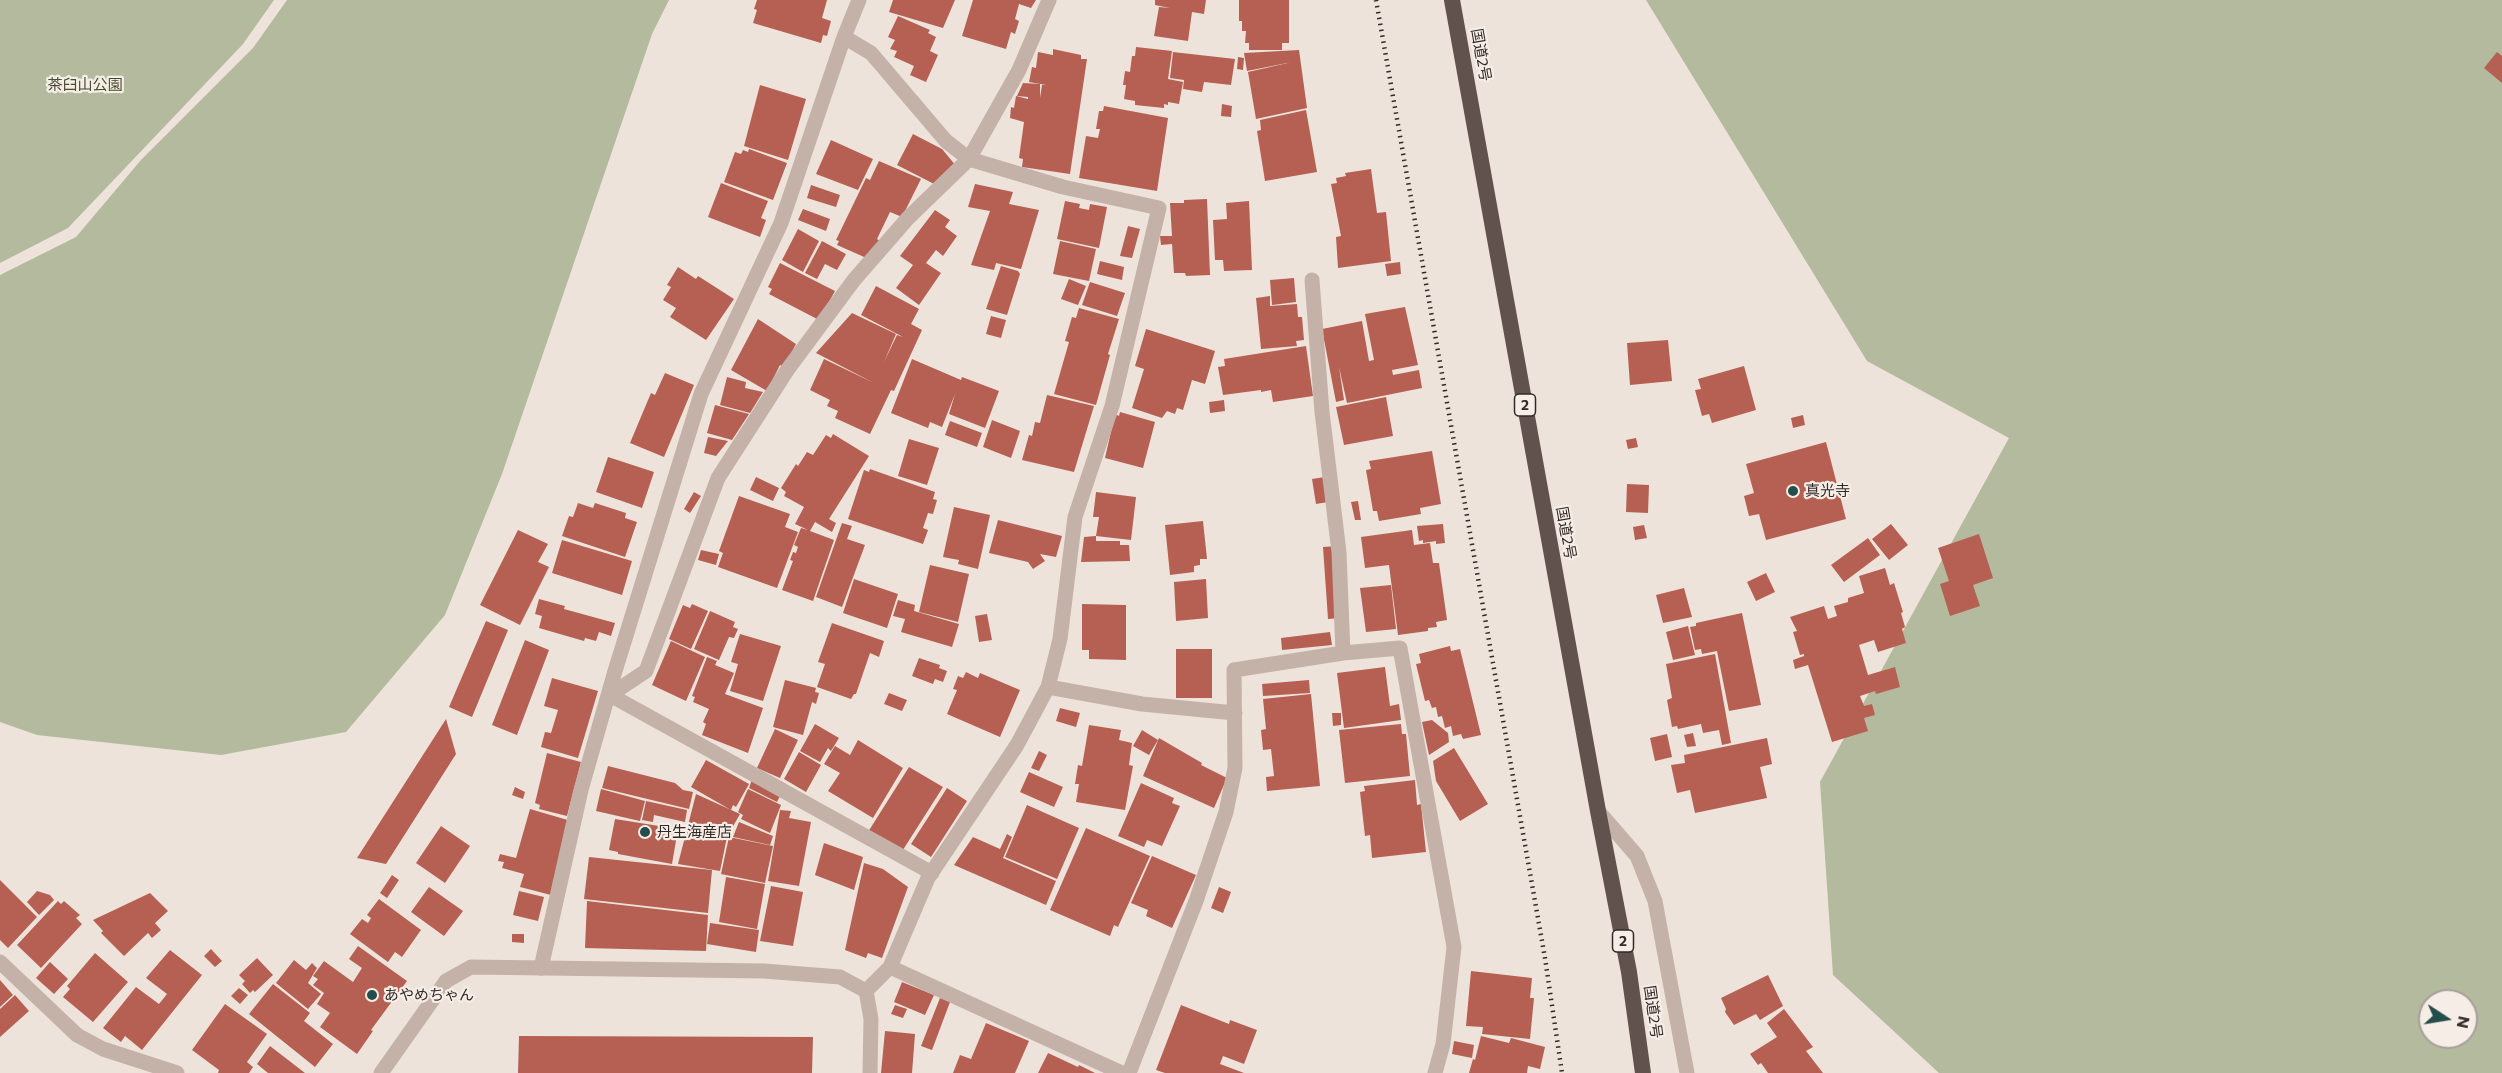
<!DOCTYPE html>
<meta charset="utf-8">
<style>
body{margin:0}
#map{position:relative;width:2502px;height:1073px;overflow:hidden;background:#eee3db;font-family:Commissioner,sans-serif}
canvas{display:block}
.north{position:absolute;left:2418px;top:989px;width:60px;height:60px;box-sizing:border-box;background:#f6ede6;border:2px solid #a89f9a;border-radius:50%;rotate:102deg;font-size:16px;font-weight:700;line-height:24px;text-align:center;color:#322a27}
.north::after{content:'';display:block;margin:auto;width:21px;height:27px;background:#234e4c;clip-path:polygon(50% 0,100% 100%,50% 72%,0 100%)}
</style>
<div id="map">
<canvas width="2502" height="1073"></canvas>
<div class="north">N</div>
</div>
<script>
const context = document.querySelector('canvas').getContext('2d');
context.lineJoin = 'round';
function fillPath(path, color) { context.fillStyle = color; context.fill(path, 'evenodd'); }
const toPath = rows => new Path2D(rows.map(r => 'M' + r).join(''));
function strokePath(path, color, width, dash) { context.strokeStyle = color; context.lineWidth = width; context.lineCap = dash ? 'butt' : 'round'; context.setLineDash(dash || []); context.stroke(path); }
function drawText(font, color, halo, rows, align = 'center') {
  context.font = font + ' Commissioner,"Noto Sans JP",sans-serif'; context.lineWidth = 4.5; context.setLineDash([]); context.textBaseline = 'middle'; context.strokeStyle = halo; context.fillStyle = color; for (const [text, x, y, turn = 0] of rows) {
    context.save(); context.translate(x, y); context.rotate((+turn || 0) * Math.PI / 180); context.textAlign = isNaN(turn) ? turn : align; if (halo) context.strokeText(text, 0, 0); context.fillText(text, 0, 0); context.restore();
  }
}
fillPath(toPath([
 [0,0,274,0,243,44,68,228,0,263],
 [287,0,669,0,652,34,502,474,445,615,346,732,221,755,37,735,0,722,0,275,76,237,141,160,253,48],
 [1646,0,2502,0,2502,1073,1939,1073,1833,975,1820,782,2009,438,1867,361],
 [2430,1001,2466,1001,2466,1037,2430,1037]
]), '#b4ba9d');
fillPath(toPath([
 [757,0,827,0,822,18,831,21,827,36,823,35,821,43,753,23,757,10,754,9],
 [893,0,955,0,943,28,889,12],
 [973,0,1036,0,1031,8,1019,4,1015,19,1019,21,1015,34,1011,32,1006,49,962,36],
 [1155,0,1206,0,1204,14,1192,12,1188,41,1154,36,1159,7,1170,8,1155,5],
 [1239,0,1289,0,1289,43,1282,43,1282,50,1249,50,1249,43,1245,43,1246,31,1242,31,1242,21,1239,21],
 [898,16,930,30,928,33,936,37,930,51,938,55,926,82,910,75,914,66,894,57,897,51,890,49,895,40,888,37],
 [1136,47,1172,51,1168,79,1183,82,1179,104,1168,102,1168,105,1164,104,1164,108,1135,105,1135,101,1124,99,1126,85,1123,85,1125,71,1130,72,1132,56,1135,56],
 [1053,49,1081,55,1081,59,1087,59,1070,174,1022,167,1023,159,1019,158,1024,122,1010,118,1011,107,1014,108,1016,96,1028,99,1028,97,1017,96,1023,83,1040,84,1040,98,1042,85,1046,85,1029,82,1032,67,1036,68,1038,52,1053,55],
 [1299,50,1307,108,1256,119,1248,72,1292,62,1247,71,1244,53],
 [1173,52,1235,59,1231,85,1204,82,1202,92,1183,89,1184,80,1170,78],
 [2497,52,2502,56,2502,83,2484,68],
 [1238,57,1244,58,1243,70,1237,69],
 [760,85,806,99,788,160,744,146],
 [1222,104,1232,106,1231,117,1221,116],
 [1104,106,1168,118,1157,191,1079,178,1086,136,1098,138,1100,129,1096,129,1099,111,1103,111],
 [1306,110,1317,172,1265,181,1257,131,1261,130,1260,120],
 [913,134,942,149,957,167,938,186,897,165],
 [831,140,873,159,858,190,816,174],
 [749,149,787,163,773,200,724,182,735,152,741,154,743,150,748,152],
 [879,161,921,179,902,217,890,212,877,239,880,241,871,260,837,245,839,241,836,240,866,178,870,180],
 [1371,169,1377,213,1386,212,1391,261,1338,268,1336,237,1341,236,1331,184,1337,183,1336,178,1346,176,1345,173],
 [721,183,768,201,761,218,766,220,760,237,708,217],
 [975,184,1013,192,1009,204,1039,210,1021,269,996,263,994,270,971,265,990,211,968,207],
 [811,185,840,195,836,207,807,198],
 [1207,199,1210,275,1186,276,1185,273,1174,273,1172,244,1161,245,1160,236,1172,236,1170,203,1184,203,1184,200],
 [1065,201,1080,204,1079,208,1089,210,1090,204,1107,207,1099,248,1057,239],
 [1249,201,1252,270,1224,271,1223,260,1215,260,1213,220,1227,219,1226,203],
 [803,209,830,219,826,231,798,220],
 [935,210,950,220,945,227,957,236,943,256,936,250,926,263,941,273,919,305,896,288,913,265,900,256],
 [1128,226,1140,229,1132,258,1120,256],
 [798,229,819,241,803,272,782,260],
 [822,241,846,254,837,270,825,264,817,279,805,273],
 [1060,241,1096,249,1089,281,1053,274],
 [1100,261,1124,267,1122,280,1097,274],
 [1400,262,1401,274,1387,276,1385,264],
 [780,263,835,291,819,320,769,294,772,289,768,287],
 [1001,266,1018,271,1020,274,1007,315,986,309],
 [678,267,696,279,698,276,734,299,706,340,670,317,676,308,663,300,671,287,667,285],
 [1294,278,1296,302,1272,305,1270,280],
 [1069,279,1086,286,1078,305,1061,299],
 [1090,282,1125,293,1117,316,1082,305],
 [876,286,919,309,911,324,922,330,894,391,891,390,870,434,835,418,838,411,827,406,830,400,810,390,824,359,874,383,816,353,852,313,896,334,884,362,897,335,903,337,861,315],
 [1270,296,1270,306,1297,304,1298,317,1302,317,1304,340,1296,341,1297,346,1261,349,1256,298],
 [1405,307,1418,365,1392,370,1393,375,1419,370,1422,388,1347,403,1339,367,1344,400,1336,402,1322,329,1362,321,1369,361,1374,360,1365,314],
 [1079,308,1119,319,1108,354,1110,355,1096,405,1054,394,1069,342,1065,341,1072,317,1076,318],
 [991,316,1006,320,1001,338,986,334],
 [758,319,796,344,784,367,780,365,767,391,731,370],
 [1146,329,1215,351,1205,384,1192,380,1183,410,1177,408,1175,414,1167,411,1162,418,1132,408,1144,369,1135,366],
 [1668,340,1672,381,1630,385,1627,343],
 [1306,346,1313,396,1273,402,1271,390,1261,392,1261,390,1223,395,1218,367,1225,366,1224,359],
 [912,359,961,380,962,377,999,391,985,428,949,414,955,394,942,427,930,422,928,428,891,413],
 [1744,366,1756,410,1712,423,1709,414,1702,416,1695,390,1701,389,1698,379],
 [665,373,694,385,664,457,630,443,651,393,655,395],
 [727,377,746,382,745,388,763,392,750,413,720,405],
 [1047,395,1094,406,1074,472,1022,460,1029,435,1032,436,1035,422,1040,423],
 [1386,397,1393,436,1344,445,1336,407],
 [1224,400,1225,411,1210,413,1209,402],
 [715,405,749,414,732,440,707,433],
 [1120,412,1155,422,1143,468,1105,458,1115,414,1119,416],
 [1803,415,1805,425,1793,428,1791,418],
 [992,420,1020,431,1011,458,983,447],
 [950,421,982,433,977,447,945,435],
 [833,434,869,456,829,519,836,523,832,532,815,522,810,531,834,540,813,601,782,590,793,561,790,560,793,552,796,553,798,547,794,545,801,528,808,530,795,524,804,507,784,496,786,492,781,488,796,464,798,466,807,452,813,455,826,435,831,438],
 [708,437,728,441,716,456,704,453],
 [1636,438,1638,447,1628,449,1626,440],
 [909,439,939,448,927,485,898,476],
 [1826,442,1846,519,1766,540,1759,514,1749,516,1744,496,1754,493,1746,464],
 [1432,451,1441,504,1420,508,1421,514,1379,521,1377,511,1373,511,1366,470,1371,469,1369,461],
 [608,457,654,472,642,508,596,492],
 [870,469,935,492,933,499,937,500,933,514,928,513,923,528,928,530,923,544,848,519,864,470,869,472],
 [756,477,779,488,773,501,750,490],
 [1325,477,1328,502,1316,504,1312,479],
 [1627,484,1649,485,1648,513,1626,512],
 [694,492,701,496,690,513,684,509],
 [1096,492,1136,497,1131,540,1096,536,1099,517,1093,517],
 [739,496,790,514,785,527,798,532,777,588,718,567,723,553,719,551],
 [1358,501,1361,520,1355,520,1351,502],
 [578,503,593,508,595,503,626,513,625,518,637,522,625,557,562,536,569,516,573,517],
 [954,507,990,515,978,569,958,564,959,560,943,557],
 [998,520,1062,536,1056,557,1040,554,1045,561,1033,569,1028,562,989,553],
 [1203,521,1207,559,1200,559,1200,565,1194,566,1194,572,1170,575,1165,525],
 [842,523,852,526,847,539,865,545,842,607,816,597],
 [1443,524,1445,543,1436,544,1436,541,1423,543,1423,540,1419,541,1417,526],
 [1891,524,1908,545,1889,560,1872,539],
 [1644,525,1647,538,1635,540,1633,527],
 [518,530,548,544,538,562,549,567,520,625,480,605],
 [1412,530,1414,545,1430,543,1433,563,1439,563,1447,620,1436,622,1437,627,1428,628,1428,631,1398,635,1389,565,1365,568,1361,537],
 [1979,534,1993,578,1973,585,1980,606,1950,616,1940,584,1949,581,1938,548],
 [1096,536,1096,541,1120,541,1120,545,1129,545,1130,561,1081,562,1084,537],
 [1868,538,1880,555,1844,582,1831,565],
 [562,540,632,561,622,595,552,573],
 [1337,546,1340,618,1328,619,1323,547],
 [701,550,719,554,716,565,698,560],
 [930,565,969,574,958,622,919,612],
 [1885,568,1890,585,1894,583,1903,612,1901,613,1905,627,1902,629,1906,643,1878,652,1874,640,1859,645,1868,675,1895,667,1900,687,1876,694,1875,691,1860,696,1864,706,1872,704,1875,715,1864,718,1868,731,1832,742,1808,665,1795,669,1793,660,1804,656,1804,654,1800,655,1793,632,1797,631,1790,617,1824,606,1828,619,1837,616,1834,606,1848,602,1848,598,1864,593,1859,576],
 [1766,573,1775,592,1756,601,1747,582],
 [854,579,898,594,887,628,843,613],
 [1206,579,1208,618,1176,621,1174,582],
 [1391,585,1396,629,1366,632,1360,588],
 [1684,588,1692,617,1663,623,1656,595],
 [539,599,565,606,564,609,615,623,611,636,599,632,596,641,585,638,584,641,539,628,542,616,535,614],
 [898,600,915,605,914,611,959,624,952,647,901,632,905,619,893,616],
 [692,604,708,611,691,649,669,639,683,605,690,608],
 [1082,604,1126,605,1126,660,1089,659,1089,650,1082,650],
 [710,611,735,622,733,627,738,629,734,638,729,637,719,660,694,649],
 [1742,613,1761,705,1729,711,1717,651,1702,654,1701,649,1695,650,1690,627,1696,626,1696,623],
 [987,614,992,640,979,642,975,616],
 [486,621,508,630,472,717,449,707],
 [832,623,884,641,879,657,870,653,856,694,854,694,851,699,817,687,825,664,818,662],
 [1688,626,1695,655,1673,660,1666,632],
 [1330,632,1332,645,1282,650,1281,638],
 [740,634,781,646,763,701,730,691,738,664,731,662],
 [525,640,549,650,517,735,492,725],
 [671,641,705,657,686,701,652,685],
 [1450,646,1451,651,1460,649,1481,735,1463,739,1461,734,1453,736,1451,726,1445,728,1442,716,1438,717,1436,707,1432,708,1429,700,1425,701,1416,664,1421,663,1419,654],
 [1176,649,1212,649,1212,698,1176,698],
 [1715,654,1731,743,1722,745,1719,730,1703,733,1701,724,1678,729,1677,726,1672,727,1667,700,1672,698,1666,664],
 [707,657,717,661,715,665,734,673,725,694,763,708,748,753,702,735,706,724,703,722,709,709,693,702,695,697,692,696],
 [919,658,940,665,939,668,947,671,943,682,935,679,933,684,912,676],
 [1385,667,1390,706,1399,704,1401,720,1344,728,1337,673],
 [966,672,978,678,980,673,1020,690,1000,737,947,714,957,690,953,689,958,676,963,678],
 [552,678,598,691,578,758,541,747,545,732,551,733,558,710,544,706],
 [785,680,816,688,815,692,819,693,816,704,812,702,803,735,773,727],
 [1309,680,1310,693,1263,696,1262,684],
 [889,693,907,700,902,711,884,704],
 [1311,694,1320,786,1267,791,1266,777,1274,776,1271,749,1263,750,1261,730,1266,729,1263,699],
 [1060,708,1080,713,1076,727,1056,721],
 [1332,713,1341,713,1341,725,1333,726],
 [446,719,456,754,386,864,357,858],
 [1432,720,1448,733,1449,742,1429,755,1422,722],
 [815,724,839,738,831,751,828,748,820,762,800,751],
 [1401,724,1402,734,1406,734,1410,776,1345,783,1339,730],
 [1089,725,1121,730,1119,740,1132,743,1129,765,1133,766,1125,810,1076,802,1079,784,1075,784,1078,765,1082,766],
 [775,729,798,740,780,778,757,768],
 [1142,730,1158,740,1149,755,1133,746],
 [1693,733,1696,746,1687,747,1684,735],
 [1667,734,1672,757,1655,761,1650,738],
 [1159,738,1202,763,1201,765,1227,778,1214,808,1143,776],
 [1767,738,1772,764,1760,767,1767,798,1695,813,1690,790,1677,793,1671,765,1685,763,1684,755],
 [858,740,903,768,873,818,828,791,840,773,824,764,835,746,850,755],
 [1454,748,1488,804,1460,821,1436,781,1433,761],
 [1039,751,1047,755,1039,771,1031,768],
 [799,752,821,765,806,792,784,779],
 [547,753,581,762,567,816,539,809,540,805,535,803],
 [706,760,749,784,736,807,733,805,731,810,691,787],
 [608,766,675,783,683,790,693,792,689,809,602,788],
 [909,767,943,787,901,853,868,832],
 [756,768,786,784,777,802,749,788],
 [1029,772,1063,787,1054,807,1020,792],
 [1415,780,1417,805,1421,804,1426,852,1372,858,1370,835,1365,836,1360,792,1365,791,1364,786],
 [1141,783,1174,798,1172,803,1180,806,1162,846,1147,840,1144,847,1118,836],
 [515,787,525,792,523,799,512,795],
 [947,788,967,801,931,857,911,844],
 [601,789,645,801,640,821,596,811],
 [748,789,781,805,770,833,741,819,743,815,738,812],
 [696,794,740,814,727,837,720,871,678,864],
 [646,801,687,810,685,822,654,815,653,822,642,820],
 [1027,805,1079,828,1057,879,1005,857],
 [530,809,571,821,551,895,520,887,524,874,502,868,504,862,498,861,500,854,516,858],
 [780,810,791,811,789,818,811,822,799,886,768,881],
 [615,819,678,829,672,864,618,854,618,852,609,850],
 [739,822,773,836,770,845,733,837],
 [441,826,470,846,445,883,416,863],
 [1086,828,1150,856,1118,927,1114,925,1110,936,1050,910],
 [1007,834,1012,837,1003,858,1056,881,1046,905,954,865,973,837,1000,849],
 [729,837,773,846,765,883,721,874],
 [824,843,863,857,854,890,815,875],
 [1152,856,1196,875,1172,928,1146,916,1148,910,1131,903],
 [589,857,712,870,708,913,584,899],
 [864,863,883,869,908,887,882,958,868,953,866,958,845,950],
 [392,875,399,880,387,898,380,893],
 [726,877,765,884,757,929,719,922],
 [0,880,37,917,8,948,0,940],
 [771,886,803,892,793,946,760,941],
 [429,887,463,911,444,936,411,912],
 [1219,887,1231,892,1223,913,1211,908],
 [37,891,50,895,54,900,39,915,27,902],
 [519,891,544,897,538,921,513,915],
 [150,893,168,911,155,923,161,930,152,938,148,933,124,956,101,933,103,931,93,920],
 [379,899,421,930,402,957,395,952,388,962,350,934,362,919,368,923,371,918,367,915],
 [58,901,61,904,64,901,80,915,76,918,82,924,41,968,17,945],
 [587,901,708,915,706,951,585,948],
 [710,923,759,930,756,952,707,944],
 [512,934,524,934,524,943,512,942],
 [358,946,407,981,371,1030,373,1031,357,1054,320,1027,330,1013,317,1004,324,993,313,985,318,979,313,976,324,961,353,982,362,968,349,959],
 [211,949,222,961,215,967,204,956],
 [170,950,202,975,142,1050,125,1036,121,1042,103,1028,136,987,159,1004,167,994,146,978],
 [95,953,128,982,93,1022,63,997,70,989,67,986],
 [257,958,273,975,255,992,253,990,250,993,242,984,245,981,239,975],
 [294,960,306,970,312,963,317,968,308,983,321,994,308,1009,276,983],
 [50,962,68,979,54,994,36,978],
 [1471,971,1532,978,1530,998,1534,998,1530,1039,1482,1034,1483,1027,1466,1026],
 [1768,975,1783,1006,1760,1020,1756,1014,1734,1025,1725,1012,1726,1009,1721,998],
 [0,980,13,995,0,1007],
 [902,982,934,995,925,1015,894,1002],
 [273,984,310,1013,304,1021,333,1044,315,1067,249,1014],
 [239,988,248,995,240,1004,231,996],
 [15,995,29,1011,0,1037,0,1009],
 [940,998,950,1002,932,1050,921,1046],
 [225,1004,267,1034,247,1062,253,1067,249,1073,218,1073,219,1070,192,1050],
 [895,1005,907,1009,903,1018,891,1014],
 [1181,1005,1229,1024,1230,1020,1257,1030,1244,1064,1223,1056,1220,1064,1244,1073,1165,1073,1156,1070],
 [1784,1009,1813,1047,1806,1051,1823,1073,1768,1073,1761,1063,1758,1065,1750,1054,1777,1037,1767,1023],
 [986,1023,1029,1041,1015,1073,953,1073,960,1055,971,1059],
 [885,1031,915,1034,912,1073,881,1073],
 [519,1036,813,1037,812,1073,518,1073],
 [1481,1036,1509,1043,1511,1038,1545,1047,1540,1069,1528,1066,1527,1073,1469,1073,1473,1059,1475,1060],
 [1454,1041,1474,1045,1472,1058,1452,1054],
 [270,1046,305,1073,268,1073,257,1064],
 [1048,1053,1078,1067,1079,1065,1095,1073,1038,1073]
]), '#b56052');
strokePath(toPath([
 [844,37,871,53,946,141,969,159,1063,187,1159,208,1112,406,1075,517,1060,639,1048,687,1017,745,928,878,890,967],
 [1312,280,1322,412,1339,552,1343,653,1400,648,1454,947,1443,1044,1435,1073],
 [1048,687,1142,704,1235,713],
 [1598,811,1637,856,1655,901,1687,1073],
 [932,873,610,695,646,671,718,478,788,369,854,280,908,218,969,159,1019,70,1049,0],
 [0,962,77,1035,103,1049,177,1073],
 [541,968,581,790,615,671,701,394,781,223,844,37,859,0],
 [866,991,890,967,1122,1073],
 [1129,1073,1196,901,1226,812,1235,768,1234,670,1343,653]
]), '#c4b2a9', 15);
strokePath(toPath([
 [381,1073,446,981,471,967,764,971,840,977,866,991,871,1019,870,1073]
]), '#c4b2a9', 15);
strokePath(toPath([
 [1452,0,1598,811,1629,972,1643,1073]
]), '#62524e', 16);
strokePath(toPath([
 [1376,0,1545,958,1562,1073]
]), '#322a27', 4.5, [1.5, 4.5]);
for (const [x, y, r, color] of [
 [1793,491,6,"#234e4c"],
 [645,832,6,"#234e4c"],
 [372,995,6,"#234e4c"]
]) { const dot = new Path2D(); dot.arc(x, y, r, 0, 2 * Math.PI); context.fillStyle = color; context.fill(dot); strokePath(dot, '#f6ede6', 2); }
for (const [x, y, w] of [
 [1525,405,21],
 [1623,941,21]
]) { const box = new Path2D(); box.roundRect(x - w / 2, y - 11, w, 22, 4.5); context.fillStyle = '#f6ede6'; context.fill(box); strokePath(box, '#322a27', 1.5); }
drawText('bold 14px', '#322a27', null, [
 ["2",1525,405],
 ["2",1623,941]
]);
drawText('15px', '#322a27', '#f6ede6', [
 ["国道2号",1481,55,80],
 ["国道2号",1566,533,80],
 ["国道2号",1653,1012,82]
]);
drawText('15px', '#454d2f', '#f6ede6', [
 ["茶臼山公園",85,85]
]);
drawText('15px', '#322a27', '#f6ede6', [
 ["真光寺",1805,491],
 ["丹生海産店",657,832],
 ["あやめちゃん",384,995]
], 'left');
</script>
